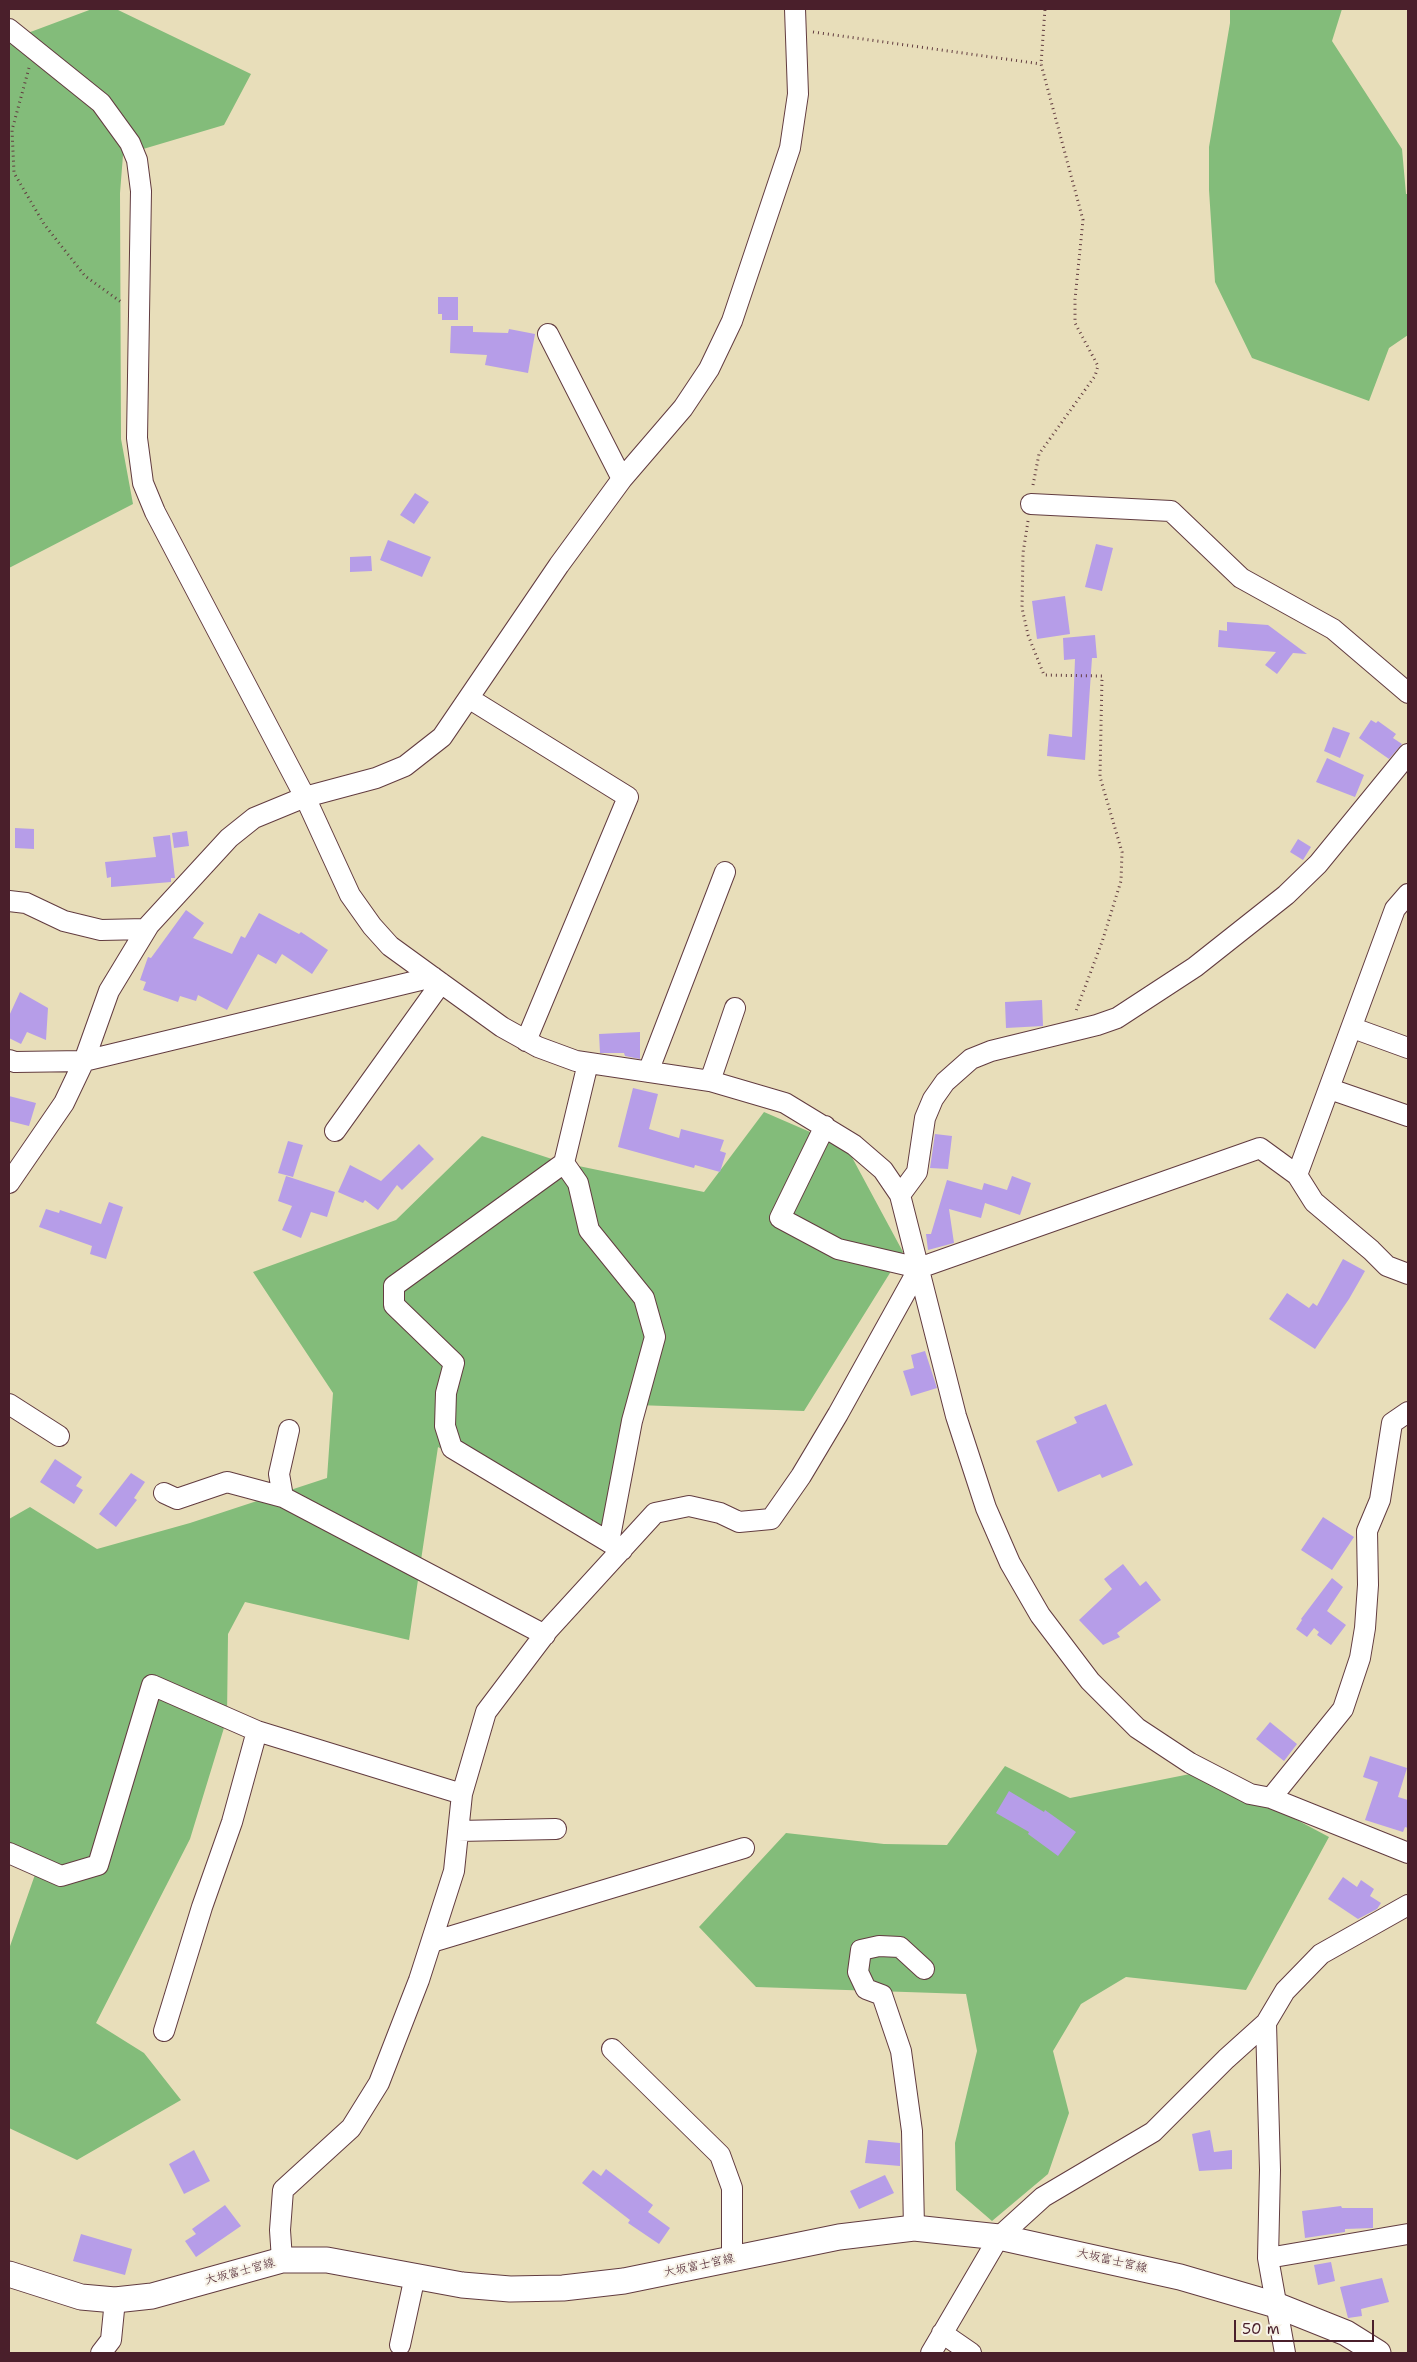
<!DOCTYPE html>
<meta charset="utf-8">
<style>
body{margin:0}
#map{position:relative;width:1417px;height:2362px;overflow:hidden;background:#e8deba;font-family:"Shantell Sans",sans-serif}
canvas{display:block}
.frame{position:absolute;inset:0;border:10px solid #4a1f2b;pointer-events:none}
.scale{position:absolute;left:1234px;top:2320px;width:140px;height:22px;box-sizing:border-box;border:2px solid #4a1f2b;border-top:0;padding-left:6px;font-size:15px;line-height:18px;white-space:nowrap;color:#4a1f2b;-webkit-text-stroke:4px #f7f3e8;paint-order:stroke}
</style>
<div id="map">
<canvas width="1417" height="2362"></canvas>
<div class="frame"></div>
<div class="scale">50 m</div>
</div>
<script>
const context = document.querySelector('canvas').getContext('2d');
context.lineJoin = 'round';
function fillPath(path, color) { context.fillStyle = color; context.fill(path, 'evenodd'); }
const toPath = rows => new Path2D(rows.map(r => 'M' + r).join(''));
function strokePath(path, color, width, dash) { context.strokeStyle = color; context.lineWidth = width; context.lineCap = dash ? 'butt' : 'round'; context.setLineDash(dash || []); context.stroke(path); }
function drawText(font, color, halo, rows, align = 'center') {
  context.font = font + ' "Shantell Sans","Klee One",sans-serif'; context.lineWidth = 4; context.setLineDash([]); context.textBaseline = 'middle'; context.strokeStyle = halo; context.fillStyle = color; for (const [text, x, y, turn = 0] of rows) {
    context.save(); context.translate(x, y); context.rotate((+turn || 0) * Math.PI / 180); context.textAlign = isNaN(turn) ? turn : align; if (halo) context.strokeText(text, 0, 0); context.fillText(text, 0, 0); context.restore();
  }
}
fillPath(toPath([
 [92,9,116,9,251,74,224,125,123,155,120,193,121,439,133,504,9,568,9,32,17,37],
 [1230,9,1342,9,1332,41,1402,149,1406,194,1408,194,1408,335,1389,348,1369,401,1252,358,1215,282,1209,190,1209,147,1230,23],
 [764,1112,847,1148,903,1252,804,1411,637,1405,609,1542,438,1447,409,1640,245,1602,228,1634,227,1718,190,1839,96,2023,144,2053,181,2100,77,2160,9,2128,9,1949,38,1866,9,1847,9,1519,30,1507,97,1549,190,1523,327,1478,333,1393,253,1272,396,1220,482,1136,564,1163,704,1192],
 [1005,1766,1070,1798,1205,1771,1329,1837,1246,1990,1126,1977,1081,2004,1053,2051,1069,2113,1048,2174,992,2221,956,2190,955,2143,977,2051,966,1994,756,1987,699,1927,786,1833,884,1844,947,1845]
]), '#83bc7a');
fillPath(toPath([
 [438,297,458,297,458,320,442,320,442,314,438,314],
 [451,326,473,326,473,332,508,333,509,329,535,334,528,373,485,365,487,355,450,353],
 [415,493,429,502,414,524,400,515],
 [388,540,431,557,422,577,380,560],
 [1096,544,1113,548,1102,591,1085,587],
 [371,556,372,571,350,572,350,557],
 [1065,596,1070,634,1037,639,1032,601],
 [1227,622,1268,625,1307,654,1293,653,1277,674,1265,665,1276,652,1218,647,1219,630,1227,631],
 [1095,635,1097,658,1092,658,1085,760,1047,756,1049,734,1072,737,1075,659,1064,660,1063,638],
 [1371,720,1376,723,1378,721,1396,734,1393,738,1402,744,1389,759,1359,738],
 [1333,727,1350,733,1340,758,1324,751],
 [1327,758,1364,775,1355,797,1316,782],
 [15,828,34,829,34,849,15,848],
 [187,831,189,846,174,848,172,833],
 [170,835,175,878,171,878,171,882,111,887,111,877,107,878,105,862,156,857,153,837],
 [1298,839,1311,847,1303,860,1290,852],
 [186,910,204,923,193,938,232,954,241,936,245,938,259,913,299,934,301,932,328,950,312,974,282,954,276,964,258,954,227,1010,198,995,196,1001,180,996,178,1002,143,990,146,982,140,980,148,957,151,958],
 [20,992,48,1008,46,1040,27,1032,21,1044,9,1038,9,1016],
 [1042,1000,1043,1026,1006,1028,1005,1002],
 [640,1032,640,1059,625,1056,624,1053,600,1053,599,1034],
 [633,1088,658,1094,649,1129,679,1138,681,1129,724,1140,720,1151,726,1153,720,1172,695,1165,694,1168,618,1147],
 [9,1096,36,1103,29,1126,9,1121],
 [935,1134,952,1136,948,1169,930,1168],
 [288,1141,303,1145,293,1177,278,1173],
 [419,1144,434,1159,402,1190,397,1185,378,1210,365,1200,363,1203,338,1192,350,1165,381,1181],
 [286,1176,335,1192,327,1217,311,1212,301,1238,282,1230,292,1206,278,1201],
 [1012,1176,1031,1183,1020,1215,985,1203,981,1218,949,1209,954,1243,928,1250,926,1234,931,1234,947,1180,982,1190,984,1183,1007,1190],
 [109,1202,123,1207,106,1259,90,1254,92,1246,39,1227,46,1209,59,1213,60,1210,101,1224],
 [1343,1259,1365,1271,1349,1299,1315,1349,1269,1319,1287,1293,1309,1308,1313,1303,1317,1306],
 [925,1351,937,1388,911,1396,903,1371,914,1368,911,1355],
 [1106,1404,1133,1465,1102,1478,1100,1474,1058,1492,1036,1441,1077,1423,1074,1417],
 [55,1459,82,1477,76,1486,83,1490,74,1504,40,1482],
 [131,1473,145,1482,134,1498,137,1500,116,1527,99,1514],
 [1323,1517,1354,1537,1332,1570,1301,1550],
 [1123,1564,1140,1586,1146,1581,1161,1600,1117,1633,1120,1637,1103,1645,1079,1620,1112,1589,1104,1579],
 [1332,1578,1343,1587,1327,1611,1346,1625,1331,1645,1317,1635,1319,1632,1314,1628,1307,1637,1296,1629,1302,1620,1301,1619],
 [1270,1722,1297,1744,1284,1761,1256,1739],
 [1370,1756,1407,1768,1398,1797,1408,1800,1408,1828,1405,1827,1403,1832,1365,1820,1378,1782,1363,1777],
 [1009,1791,1044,1812,1045,1810,1076,1832,1058,1856,1028,1834,1029,1832,996,1813],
 [1343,1877,1357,1887,1361,1880,1374,1889,1370,1896,1381,1903,1377,1909,1358,1919,1328,1899],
 [1210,2130,1214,2152,1232,2150,1232,2169,1199,2171,1192,2134],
 [868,2140,900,2143,900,2166,865,2163],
 [194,2150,210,2181,184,2194,169,2164],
 [606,2169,653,2205,648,2212,670,2228,659,2244,628,2223,630,2220,582,2183,593,2170,601,2176],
 [885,2175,894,2193,859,2209,850,2191],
 [225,2205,241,2226,196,2257,185,2241,196,2234,192,2229],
 [1341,2206,1342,2208,1373,2208,1373,2228,1345,2229,1345,2232,1305,2238,1302,2211],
 [81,2234,132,2249,125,2275,73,2261],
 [1331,2262,1335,2281,1318,2285,1314,2265],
 [1382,2278,1389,2302,1361,2309,1362,2316,1348,2318,1340,2287]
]), '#b69de8');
const minor = toPath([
 [9,29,101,103,130,143,137,160,141,191,137,438,143,483,155,512,305,797,350,895,372,926,390,946,441,983,502,1027,538,1047,576,1061,710,1081,785,1103,854,1145,883,1170,900,1195,956,1416,986,1508,1010,1563,1040,1615,1090,1681,1137,1728,1190,1763,1250,1794,1271,1798,1408,1853],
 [548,334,622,479],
 [1031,504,1171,511,1241,578,1333,629,1408,693],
 [470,699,628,797,526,1041],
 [1408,894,1395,909,1297,1175,1314,1202,1371,1250,1387,1266,1408,1274],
 [9,901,26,903,64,921,101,930,146,929],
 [1353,1028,1408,1048],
 [9,1060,15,1062,84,1061,433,977],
 [588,1063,564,1163,394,1286,394,1305,454,1363,446,1393,445,1426,452,1448,622,1550],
 [648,1072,725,872],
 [710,1081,735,1008],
 [1330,1089,1408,1116],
 [825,1126,780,1218,838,1249,919,1268,1260,1148,1297,1175],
 [335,1131,441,983],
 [564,1163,578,1183,589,1230,644,1298,655,1337,632,1421,609,1542],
 [9,1183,64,1103,84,1061,109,991,149,925,229,838,254,818,305,797,376,778,405,766,442,737,559,565,622,479,683,408,709,369,732,321,790,148,798,94,795,9],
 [900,1195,917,1172,925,1118,933,1099,945,1082,971,1059,991,1051,1097,1025,1117,1018,1195,967,1286,895,1318,864,1408,754],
 [9,1404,59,1436],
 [289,1430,279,1474,283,1497,545,1635],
 [164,1493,177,1499,227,1482,283,1497],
 [1271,1798,1343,1709,1360,1658,1365,1628,1368,1585,1367,1531,1380,1500,1392,1423,1408,1412],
 [458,1831,556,1829],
 [9,1853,61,1876,98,1865,152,1685,257,1731,462,1794],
 [432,1942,744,1848],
 [1266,2023,1270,2170,1268,2258,1285,2353],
 [164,2031,202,1907,232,1822,257,1731],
 [612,2049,720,2155,732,2188,732,2259],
 [914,2228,912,2131,901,2051,882,1995,866,1989,858,1972,861,1950,879,1946,900,1947,924,1969],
 [1268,2258,1408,2234],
 [282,2260,280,2230,283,2190,351,2128,379,2083,419,1980,454,1871,462,1794,486,1712,548,1630,655,1513,689,1506,720,1513,739,1522,771,1519,801,1476,838,1414,919,1268],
 [942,2333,971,2353],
 [400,2345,415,2276],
 [101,2353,111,2340,115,2300],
 [931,2353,999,2237,1043,2197,1153,2132,1226,2059,1266,2023,1285,1991,1321,1954,1408,1905]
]);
const major = toPath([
 [9,2274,81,2297,115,2300,152,2296,282,2260,327,2260,462,2285,510,2289,563,2288,624,2281,839,2237,914,2228,999,2237,1180,2277,1276,2305,1346,2333,1378,2353]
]);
strokePath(minor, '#623c40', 22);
strokePath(major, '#623c40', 27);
strokePath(toPath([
 [813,32,1041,64],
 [29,68,12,130,14,173,44,224,85,276,121,302],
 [1033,485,1039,454,1095,376,1098,366,1075,323,1075,299,1083,220,1041,64,1045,9],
 [1028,521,1023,553,1022,608,1028,635,1044,675,1102,676,1100,777,1122,852,1121,881,1102,942,1076,1011]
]), '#623c40', 3, [1, 4]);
strokePath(minor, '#fff', 20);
strokePath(major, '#fff', 25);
drawText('12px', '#4a1f2b', '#f7f3e8', [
 ["大坂富士宮線",1112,2261,13],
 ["大坂富士宮線",699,2266,-12],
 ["大坂富士宮線",240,2272,-15]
]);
</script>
